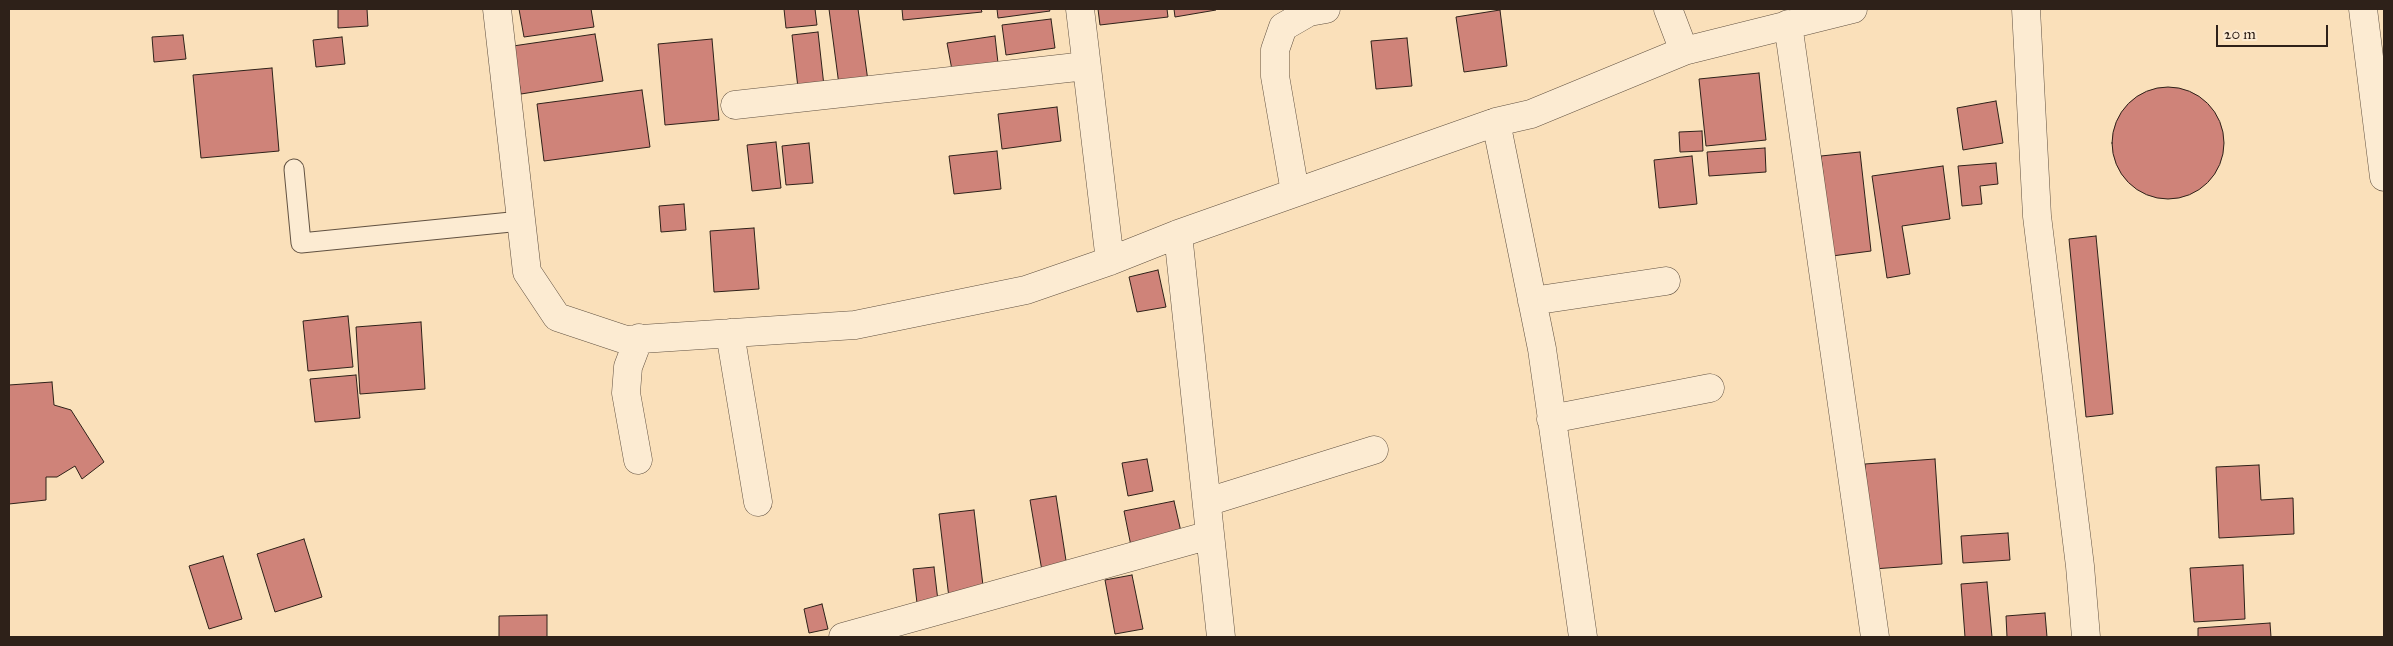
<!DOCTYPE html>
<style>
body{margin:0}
#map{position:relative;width:2393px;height:646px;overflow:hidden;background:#fae0ba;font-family:"IM FELL Great Primer",serif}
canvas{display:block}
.frame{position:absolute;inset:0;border:10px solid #2e2119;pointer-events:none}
.scale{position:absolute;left:2216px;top:25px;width:112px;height:22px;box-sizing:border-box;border:2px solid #2e2119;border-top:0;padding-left:6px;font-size:15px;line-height:18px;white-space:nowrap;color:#2e2119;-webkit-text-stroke:4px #fcebd2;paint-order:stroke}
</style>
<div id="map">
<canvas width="2393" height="646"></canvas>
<div class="frame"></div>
<div class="scale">20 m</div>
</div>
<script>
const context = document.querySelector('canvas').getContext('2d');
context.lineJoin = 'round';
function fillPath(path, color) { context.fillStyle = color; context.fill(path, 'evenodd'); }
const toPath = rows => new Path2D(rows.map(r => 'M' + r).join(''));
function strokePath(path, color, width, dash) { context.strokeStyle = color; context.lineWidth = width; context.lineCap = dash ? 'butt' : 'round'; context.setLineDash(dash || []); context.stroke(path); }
const building = toPath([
 [338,9,367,9,368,26,338,28,338,9],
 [519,9,591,9,594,27,524,37,519,9],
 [784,9,815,9,817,25,786,28,784,9],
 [829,9,858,9,868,81,839,85,829,9],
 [902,9,981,9,982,12,903,20,902,9],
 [997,9,1049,9,1050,11,998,18,997,9],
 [1098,9,1167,9,1168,17,1100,25,1098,9],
 [1174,9,1216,9,1216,10,1175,17,1174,9],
 [1500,10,1507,66,1464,72,1456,17,1500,10],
 [1051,19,1055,48,1006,55,1002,25,1051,19],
 [818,32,824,86,798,88,792,35,818,32],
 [595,34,603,81,521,94,513,46,595,34],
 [183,35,186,59,154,62,152,37,183,35],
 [995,36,998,63,952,70,947,43,995,36],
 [342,37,345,64,316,67,313,40,342,37],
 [1407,38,1412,86,1376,89,1371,41,1407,38],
 [712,39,719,120,665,125,658,44,712,39],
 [272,68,279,151,201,158,193,75,272,68],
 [1759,73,1766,140,1706,146,1699,79,1759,73],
 '2112 143a56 56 0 1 1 112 0a56 56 0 1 1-112 0Z',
 [642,90,650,147,544,161,537,104,642,90],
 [1996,101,2003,143,1963,150,1957,108,1996,101],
 [1057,107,1061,141,1002,149,998,114,1057,107],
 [1702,131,1703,151,1680,152,1679,132,1702,131],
 [776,142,781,188,752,191,747,145,776,142],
 [809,143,813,183,786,185,782,146,809,143],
 [1765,148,1766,172,1709,176,1707,152,1765,148],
 [997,151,1001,189,954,194,949,156,997,151],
 [1860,152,1871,251,1832,256,1821,156,1860,152],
 [1692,156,1697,204,1659,208,1654,160,1692,156],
 [1996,163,1998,184,1980,186,1982,204,1962,206,1958,166,1996,163],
 [1943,166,1950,219,1902,226,1910,274,1887,278,1872,176,1943,166],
 [684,204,686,230,661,232,659,206,684,204],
 [754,228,759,289,714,292,710,231,754,228],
 [2096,236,2113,414,2086,417,2069,239,2096,236],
 [1158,270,1166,307,1137,312,1129,277,1158,270],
 [348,316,353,367,308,371,303,321,348,316],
 [421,322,425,389,360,394,356,327,421,322],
 [356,375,360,418,315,422,310,379,356,375],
 [52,382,54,405,71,410,104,462,82,479,75,466,57,477,46,477,46,500,9,504,9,385,52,382],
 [1147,459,1153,491,1128,496,1122,463,1147,459],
 [1935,459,1942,564,1873,569,1865,464,1935,459],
 [2259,465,2261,500,2293,498,2294,534,2219,538,2216,467,2259,465],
 [1056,496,1067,567,1042,571,1030,500,1056,496],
 [1174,501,1182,536,1131,546,1124,511,1174,501],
 [974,510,984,594,949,598,939,514,974,510],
 [2008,533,2010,560,1963,563,1961,536,2008,533],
 [304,539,322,597,275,612,257,554,304,539],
 [223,556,242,619,209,629,189,566,223,556],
 [2243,565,2245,619,2194,622,2190,568,2243,565],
 [934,567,938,601,917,603,913,569,934,567],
 [1132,575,1143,629,1115,634,1105,580,1132,575],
 [1987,582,1992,637,1965,637,1961,584,1987,582],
 [822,604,828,629,809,633,804,609,822,604],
 [2045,613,2047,637,2007,637,2006,616,2045,613],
 [547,615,547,637,499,637,499,616,547,615],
 [2270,623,2271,637,2198,637,2198,628,2270,623]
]);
fillPath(building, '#cf8379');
strokePath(building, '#2e2119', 1);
const service = toPath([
 [294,169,301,243,521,221]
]);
const minor = toPath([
 [497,9,527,272,557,317,626,340,855,325,1026,290,1110,261,1178,234,1496,122,1531,114,1684,51,1853,9],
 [1080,9,1110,261],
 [1668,9,1684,51],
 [2026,9,2037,216,2080,566,2086,637],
 [2363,9,2384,177],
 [1788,24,1875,637],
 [735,105,1086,66],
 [1496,122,1542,349,1583,637],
 [1295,192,1275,76,1275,50,1283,27,1309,12,1326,9],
 [1178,234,1221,637],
 [1532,301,1666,281],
 [730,333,758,502],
 [1551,419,1710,388],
 [638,460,626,393,628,367,639,338],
 [1207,502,1374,450],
 [843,637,1210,535]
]);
strokePath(service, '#615141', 21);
strokePath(minor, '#615141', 29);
strokePath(service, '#fcebd2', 19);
strokePath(minor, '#fcebd2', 28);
</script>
